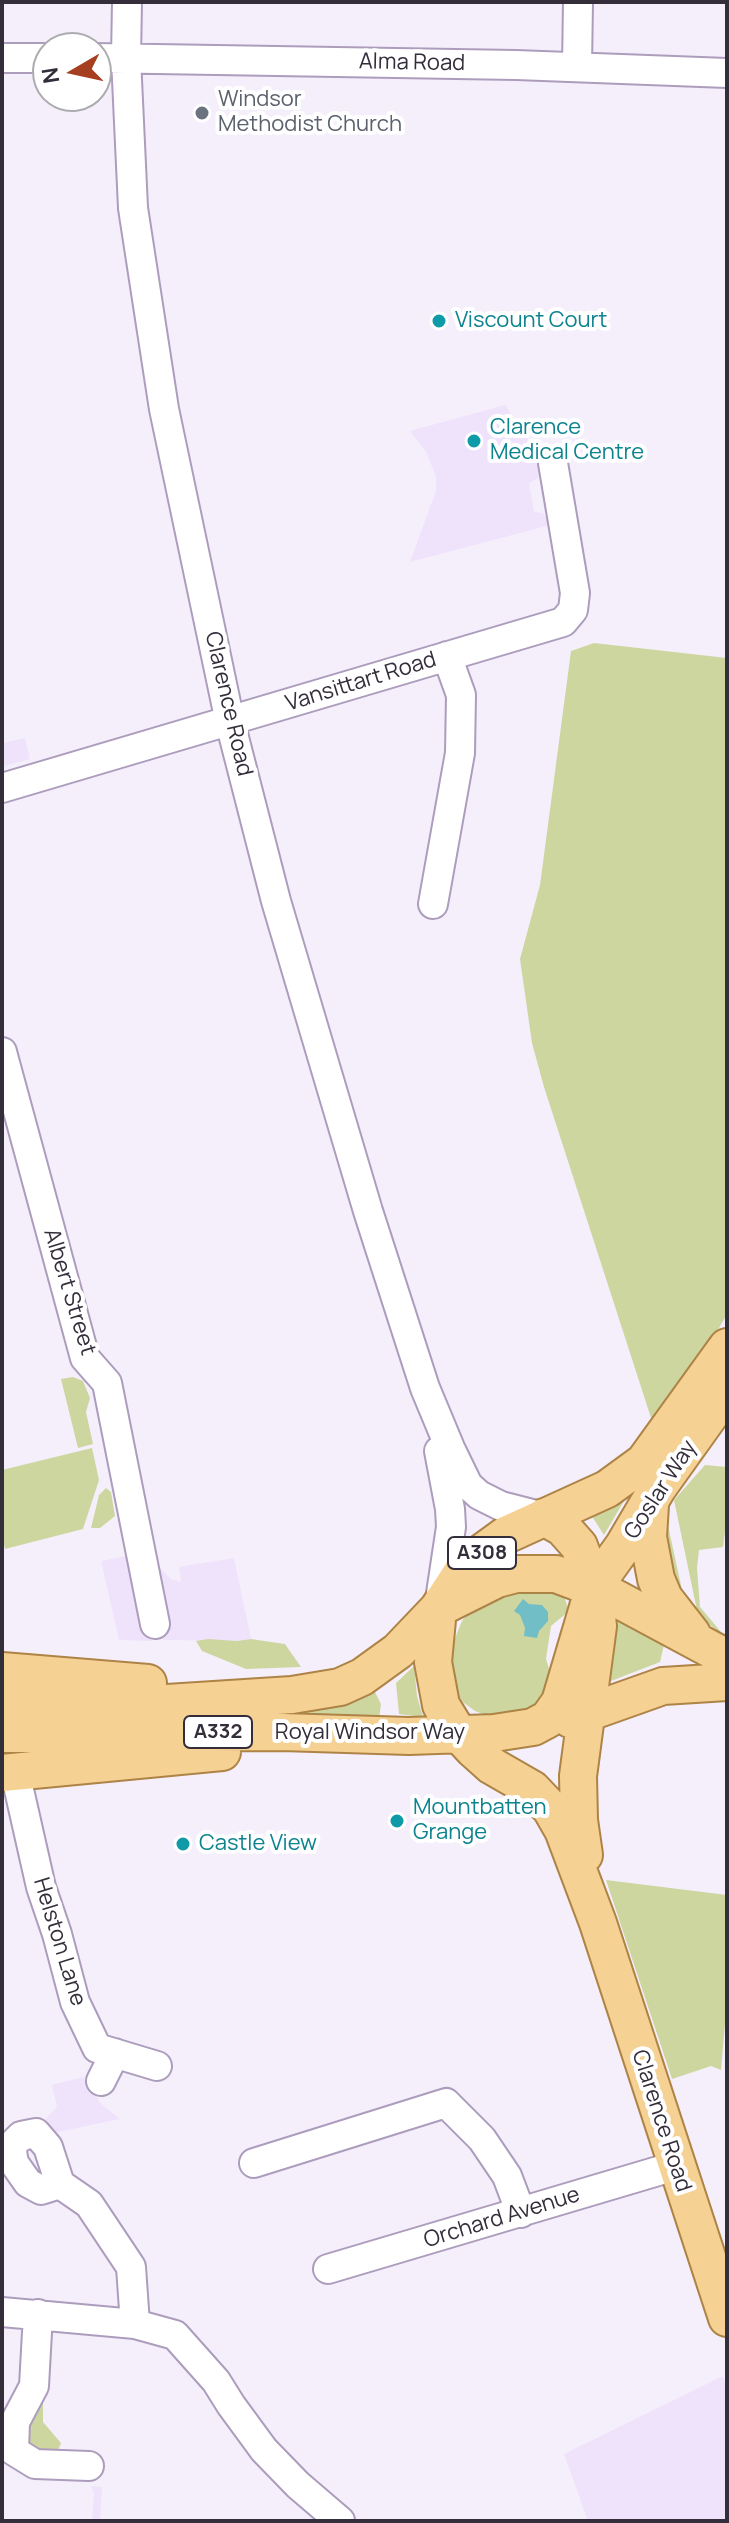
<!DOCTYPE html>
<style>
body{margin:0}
#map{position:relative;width:729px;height:2523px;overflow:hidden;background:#f5effc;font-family:Manrope,sans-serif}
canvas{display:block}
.frame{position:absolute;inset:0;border:4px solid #342d3a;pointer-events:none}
.north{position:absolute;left:32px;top:32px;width:80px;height:80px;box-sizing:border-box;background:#fff;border:2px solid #aeabb0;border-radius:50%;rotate:261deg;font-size:22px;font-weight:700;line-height:32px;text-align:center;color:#342d3a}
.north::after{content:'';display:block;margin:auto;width:28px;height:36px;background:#a63f1f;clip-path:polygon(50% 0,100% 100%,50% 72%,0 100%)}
</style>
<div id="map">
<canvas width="729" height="2523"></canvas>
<div class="frame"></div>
<div class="north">N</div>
</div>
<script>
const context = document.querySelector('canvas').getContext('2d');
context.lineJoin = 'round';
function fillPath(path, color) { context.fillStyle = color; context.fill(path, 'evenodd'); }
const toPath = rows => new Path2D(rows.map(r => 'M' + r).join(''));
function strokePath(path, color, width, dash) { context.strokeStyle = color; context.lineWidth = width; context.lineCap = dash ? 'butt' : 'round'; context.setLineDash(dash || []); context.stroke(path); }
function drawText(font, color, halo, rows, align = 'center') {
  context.font = font + ' Manrope,sans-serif'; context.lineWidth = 8; context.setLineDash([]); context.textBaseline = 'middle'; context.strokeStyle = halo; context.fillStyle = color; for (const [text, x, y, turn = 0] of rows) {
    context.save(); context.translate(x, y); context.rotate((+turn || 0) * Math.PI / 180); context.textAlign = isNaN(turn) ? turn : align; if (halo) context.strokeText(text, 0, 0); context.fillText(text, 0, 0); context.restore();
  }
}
fillPath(toPath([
 [505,405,543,462,538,478,529,483,534,512,543,513,550,525,410,562,436,491,436,477,426,452,410,431],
 [25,738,30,759,2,767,2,743],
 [131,1555,152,1641,119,1640,101,1561],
 [234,1558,251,1639,237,1641,163,1640,160,1568,171,1579,181,1582,179,1567],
 [83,2077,101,2104,120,2119,53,2133,40,2125,57,2107,52,2085],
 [723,2376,727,2389,727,2521,588,2521,564,2454],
 [91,2486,102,2487,100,2516,101,2520,110,2521,92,2521,94,2493]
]), '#efe3fc');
fillPath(toPath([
 [594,643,727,658,727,1314,711,1342,652,1421,544,1087,532,1043,520,959,540,885,571,651],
 [73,1377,83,1381,90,1398,86,1412,93,1444,78,1448,61,1379],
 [92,1448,99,1480,83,1529,5,1549,2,1537,2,1470],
 [705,1465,727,1467,727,1516,723,1547,699,1550,697,1568,700,1607,727,1639,698,1615,674,1500],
 [106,1488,111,1492,115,1516,100,1528,91,1528,99,1495],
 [624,1501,604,1535,591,1515],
 [664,1507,687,1613,665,1591],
 [548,1588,564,1596,569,1611,551,1626,546,1659,553,1681,535,1706,520,1713,488,1716,475,1711,464,1703,455,1691,450,1665,451,1648,462,1621,472,1609,497,1594],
 [619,1618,664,1645,660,1662,606,1683],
 [208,1639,237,1641,251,1639,285,1644,301,1667,246,1669,202,1651,196,1641],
 [414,1666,417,1696,423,1717,399,1714,396,1683],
 [375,1692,381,1704,379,1719,238,1716,298,1713,346,1704],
 [606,1880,727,1895,727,2001,721,2070,711,2066,672,2079],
 [39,2401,43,2403,43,2422,61,2443,55,2458,26,2449,25,2429]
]), '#ced6a0');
fillPath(toPath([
 [523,1599,529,1604,542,1605,548,1612,548,1621,539,1631,537,1638,524,1636,525,1628,520,1615,514,1611]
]), '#72bec7');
const minor = toPath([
 [127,2,126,58,133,208,164,409,230,722,276,901,368,1211,425,1388,450,1448,468,1485,479,1495,501,1506,544,1517],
 [2,58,48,58],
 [96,58,516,65,727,73],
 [577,67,578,2],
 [2,788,563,622,573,610,575,593,553,463],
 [433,904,460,753,461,695,447,656],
 [2,1052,85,1358,107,1383,155,1624],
 [439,1451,450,1509,451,1527,440,1600],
 [15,1772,41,1887,57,1934,75,2002,97,2048,157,2066],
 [101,2081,115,2053],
 [254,2163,446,2103,482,2139,507,2176,521,2213],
 [60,2184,41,2190,28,2183,14,2163,11,2146,21,2136,36,2133,48,2147,60,2184,89,2204,131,2267,135,2324],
 [328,2269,675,2166],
 [2,2312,135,2324,175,2335,216,2381,231,2405,264,2450,298,2485,340,2521],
 [38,2314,34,2386,15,2422,14,2451,35,2464,89,2466]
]);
const major = toPath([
 [650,1505,648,1537,656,1579,664,1598,692,1634],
 [544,1517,563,1528,579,1546,594,1587,598,1626,578,1776,579,1820,584,1855],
 [443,1606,497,1579,516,1574,556,1574,606,1593,727,1658],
 [438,1609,433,1662,441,1705,458,1733,473,1749,492,1766,532,1789,551,1809,563,1830,598,1923,727,2318],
 [2,1671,148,1683],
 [2,1705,167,1703,292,1695,340,1687,362,1677,398,1651,438,1609,464,1569,480,1554,506,1535,607,1489,644,1462,727,1347],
 [570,1719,663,1686,727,1682],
 [2,1734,282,1732,409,1736,494,1733,533,1727,548,1719,560,1702,594,1587,624,1545,657,1489,727,1391],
 [2,1773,222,1752]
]);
strokePath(minor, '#ad9dbd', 32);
strokePath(major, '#ae8346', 40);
strokePath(minor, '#fff', 28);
strokePath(major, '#f5d194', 36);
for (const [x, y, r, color] of [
 [202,113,8,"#6b7280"],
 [439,321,8,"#0f9aa8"],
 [474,441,8,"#0f9aa8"],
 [397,1821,8,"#0f9aa8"],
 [183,1844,8,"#0f9aa8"]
]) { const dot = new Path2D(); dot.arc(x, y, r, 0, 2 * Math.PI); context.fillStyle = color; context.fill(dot); strokePath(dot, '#fff', 3); }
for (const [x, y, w] of [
 [482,1553,68],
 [218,1732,68]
]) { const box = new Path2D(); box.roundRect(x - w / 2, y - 16, w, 32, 6); context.fillStyle = '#fff'; context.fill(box); strokePath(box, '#342d3a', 2); }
drawText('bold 20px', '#342d3a', null, [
 ["A308",482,1553],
 ["A332",218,1732]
]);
drawText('22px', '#342d3a', '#fff', [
 ["Alma Road",412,63,1],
 ["Vansittart Road",361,682,-17],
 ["Clarence Road",228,704,77],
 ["Albert Street",69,1292,73],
 ["Goslar Way",661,1490,-57],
 ["Royal Windsor Way",370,1733],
 ["Helston Lane",59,1942,73],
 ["Clarence Road",661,2121,72],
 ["Orchard Avenue",502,2218,-17]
]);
drawText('22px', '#5b616d', '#fff', [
 ["Windsor",218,100],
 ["Methodist Church",218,125]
], 'left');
drawText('22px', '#0d838f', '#fff', [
 ["Viscount Court",455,321],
 ["Clarence",490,428],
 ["Medical Centre",490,453],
 ["Mountbatten",413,1808],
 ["Grange",413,1833],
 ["Castle View",199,1844]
], 'left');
</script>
